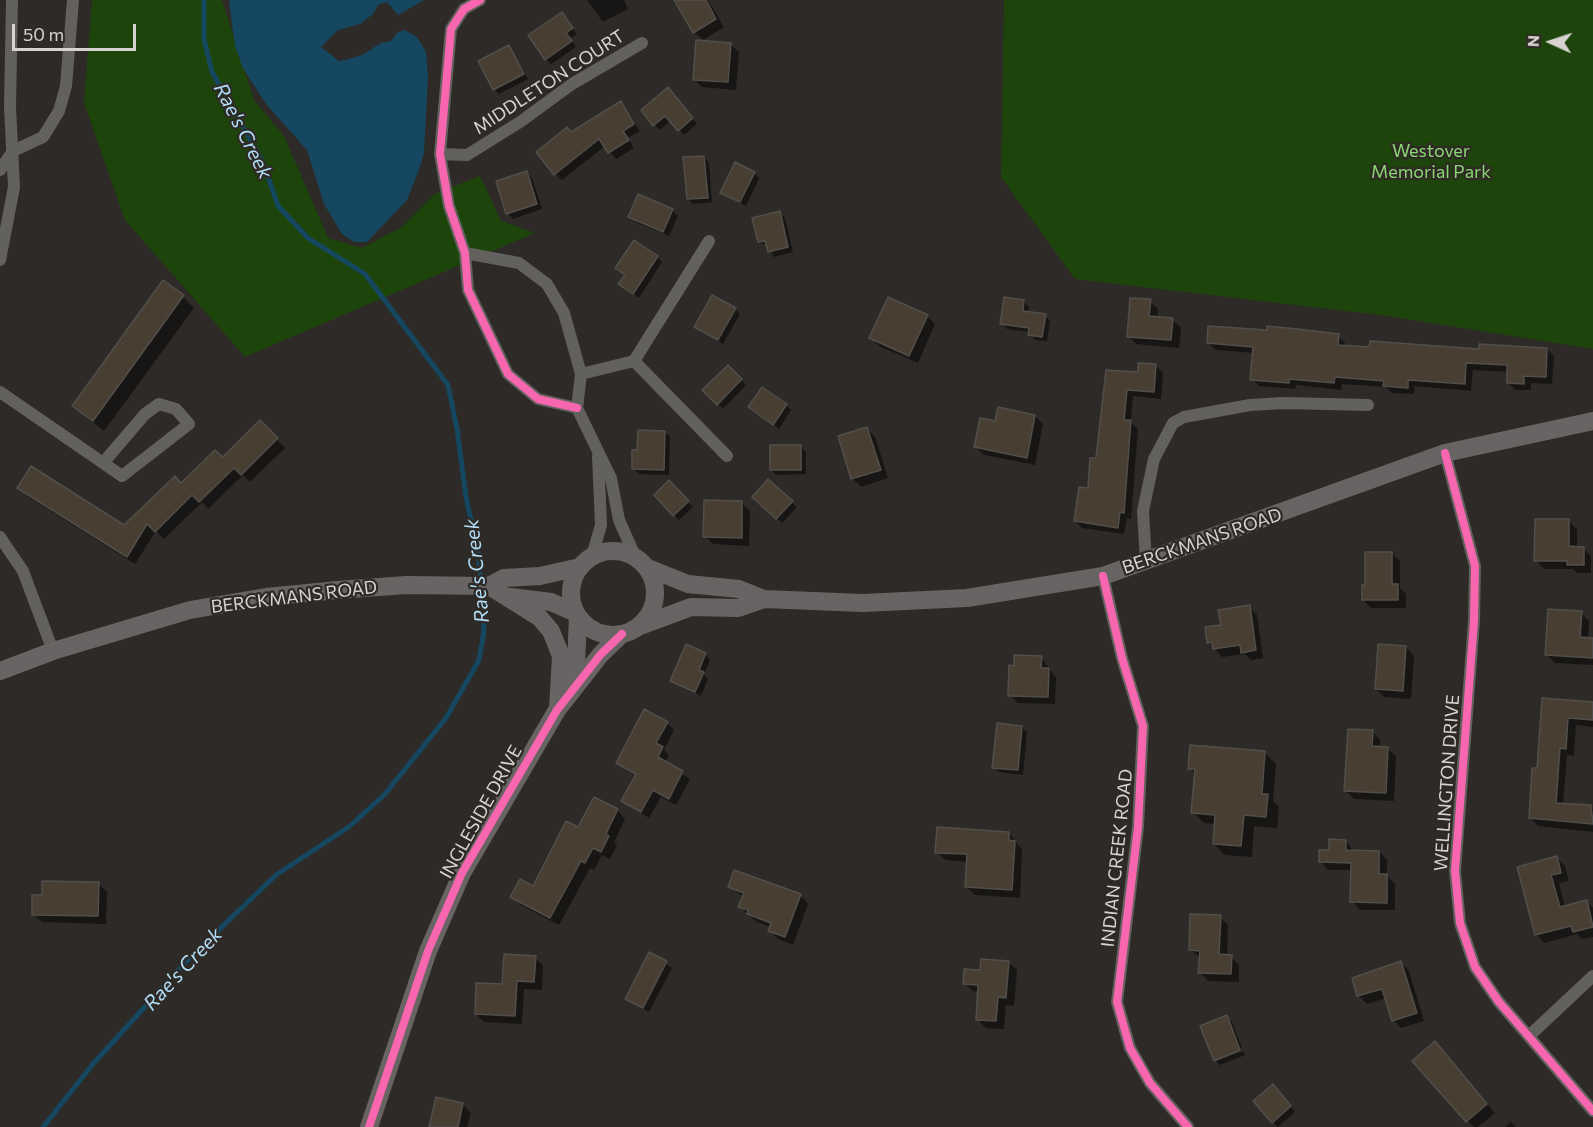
<!DOCTYPE html>
<style>
body{margin:0}
#map{position:relative;width:1593px;height:1127px;overflow:hidden;background:#2d2a27;font-family:Commissioner,sans-serif}
canvas{display:block}
.north{position:absolute;left:1521px;top:12px;width:60px;height:60px;-webkit-text-stroke:4px #2f2a25;paint-order:stroke;rotate:273deg;font-size:16px;font-weight:700;line-height:24px;text-align:center;color:#d7d3d0}
.north::after{content:'';display:block;margin:auto;width:21px;height:27px;background:#d7d3d0;clip-path:polygon(50% 0,100% 100%,50% 72%,0 100%)}
.scale{position:absolute;left:12px;top:24px;width:124px;height:27px;box-sizing:border-box;border:3px solid #d7d3d0;border-top:0;padding-left:8px;font-size:18px;line-height:21px;white-space:nowrap;color:#d7d3d0;-webkit-text-stroke:4px #2f2a25;paint-order:stroke}
</style>
<div id="map">
<canvas width="1593" height="1127"></canvas>
<div class="north">N</div>
<div class="scale">50 m</div>
</div>
<script>
const context = document.querySelector('canvas').getContext('2d');
context.lineJoin = 'round';
function fillPath(path, color) { context.fillStyle = color; context.fill(path, 'evenodd'); }
const toPath = rows => new Path2D(rows.map(r => 'M' + r).join(''));
function strokePath(path, color, width, dash) { context.strokeStyle = color; context.lineWidth = width; context.lineCap = dash ? 'butt' : 'round'; context.setLineDash(dash || []); context.stroke(path); }
function drawText(font, color, halo, rows, align = 'center') {
  context.font = font + ' Commissioner,sans-serif'; context.lineWidth = 4.5; context.setLineDash([]); context.textBaseline = 'middle'; context.strokeStyle = halo; context.fillStyle = color; for (const [text, x, y, turn = 0] of rows) {
    context.save(); context.translate(x, y); context.rotate((+turn || 0) * Math.PI / 180); context.textAlign = isNaN(turn) ? turn : align; if (halo) context.strokeText(text, 0, 0); context.fillText(text, 0, 0); context.restore();
  }
}
fillPath(toPath([
 [92,0,222,0,254,100,284,136,328,238,362,248,402,227,435,194,480,176,501,221,535,233,245,357,125,220,84,103],
 [1004,0,1593,0,1593,349,1388,316,1075,279,1001,177]
]), '#1d450b');
fillPath(toPath([
 [229,0,424,0,398,15,387,2,378,5,373,14,360,24,338,30,321,47,339,61,345,60,362,55,381,43,391,41,398,32,404,30,417,37,426,52,428,77,424,153,420,167,407,200,367,242,354,242,342,234,324,204,307,150,266,104,243,68,235,46]
]), '#154860');
fillPath(toPath([
 [587,0,624,0,628,9,603,22],
 [681,0,708,0,724,27,703,40,694,32],
 [562,14,577,34,570,38,576,47,551,64,546,59],
 [730,44,739,52,736,90,702,87,694,79],
 [509,46,528,79,499,94,494,89],
 [673,94,697,124,684,135,671,120,660,130,654,124],
 [620,103,640,131,628,138,634,148,616,159,605,146,562,180,556,174,572,134],
 [704,157,709,163,712,202,693,204,688,199],
 [526,172,532,178,542,209,513,219,508,213],
 [754,173,759,178,746,206,722,193],
 [672,210,678,216,669,236,635,222,630,217],
 [780,213,785,218,793,252,774,257,768,246,759,242],
 [657,257,662,262,639,298,620,284,626,276,617,268],
 [183,297,194,308,104,431,74,406],
 [1023,301,1029,307,1028,313,1045,316,1050,321,1047,341,1035,340,1030,332,1007,329,1002,323],
 [1150,301,1158,309,1158,318,1172,319,1181,328,1179,348,1136,344,1128,336],
 [735,309,740,314,723,344,696,327],
 [927,316,935,324,918,363,879,346,871,338],
 [1338,336,1345,343,1345,347,1547,349,1554,356,1552,384,1531,383,1531,390,1515,390,1508,382,1509,372,1473,370,1471,391,1415,386,1414,394,1392,393,1386,387,1342,384,1341,390,1296,385,1295,389,1259,386,1252,379,1254,353,1216,350,1209,343],
 [1156,366,1163,373,1161,399,1133,396,1131,422,1138,429,1131,519,1127,518,1124,534,1082,528,1075,521,1089,490,1097,460,1108,371,1139,374],
 [728,367,746,385,723,409,705,390],
 [786,405,791,410,779,429,750,407],
 [1035,416,1043,424,1035,465,984,455,976,447],
 [260,422,285,448,250,482,243,475,208,509,202,502,164,539,156,531,135,564,27,496,19,488,125,527,182,485,223,459],
 [867,429,875,437,888,478,861,487,853,479,840,437],
 [665,432,670,437,669,475,639,474,633,468,638,452],
 [801,447,806,452,806,474,776,475,771,469],
 [768,481,797,507,782,523,754,497],
 [669,483,693,507,679,520,656,495],
 [742,503,750,511,749,546,713,544,705,536],
 [1568,521,1577,529,1577,548,1583,548,1591,556,1591,573,1577,573,1573,569,1544,569,1536,560],
 [1391,553,1400,561,1400,588,1406,594,1406,608,1371,608,1363,600,1367,587],
 [1249,607,1257,615,1263,658,1251,660,1245,654,1222,657,1209,642,1222,626],
 [1581,613,1589,621,1588,639,1593,640,1593,665,1555,663,1546,654],
 [1406,647,1414,656,1411,699,1384,697,1376,689],
 [705,654,710,660,704,675,708,679,701,696,672,680],
 [1041,657,1056,678,1055,704,1018,703,1010,695,1016,667],
 [1544,699,1593,703,1593,727,1576,725,1574,756,1567,755,1563,805,1591,807,1593,809,1593,832,1538,826,1530,818,1538,770],
 [667,723,674,730,664,750,669,755,665,763,690,779,676,805,661,797,649,818,623,801,637,776,617,762],
 [1022,727,1027,732,1023,775,999,772,994,767],
 [1372,731,1380,740,1380,748,1387,748,1396,756,1394,801,1354,799,1346,791],
 [1265,753,1276,764,1273,801,1279,807,1277,828,1254,826,1252,857,1225,855,1214,844,1216,824,1204,823,1193,812,1196,775,1190,768],
 [617,810,625,819,614,842,617,845,610,859,602,855,594,870,590,868,559,925,521,905,512,896,534,889,579,829],
 [1009,833,1022,850,1020,898,975,895,967,887,968,862,945,860,937,852],
 [1346,841,1354,852,1379,852,1387,860,1387,876,1395,884,1395,910,1360,910,1352,901,1352,870,1328,870,1320,861],
 [1557,858,1565,866,1569,881,1559,883,1565,907,1587,902,1593,908,1593,937,1582,939,1577,934,1544,943,1536,934,1519,868],
 [99,884,107,892,106,924,42,922,33,914,43,897],
 [730,887,800,895,808,904,793,945,778,939,770,931,771,927,757,922,748,915,740,906,744,897],
 [1220,917,1228,925,1227,956,1231,957,1239,965,1239,982,1208,981,1200,972,1201,958,1190,950],
 [650,954,672,968,649,1012,627,999],
 [535,957,543,966,542,990,524,989,522,1024,484,1022,476,1014],
 [1008,962,1017,970,1014,1006,1006,1005,1004,1029,986,1028,977,1019,979,992,973,991,964,983,981,972],
 [1401,962,1409,971,1424,1021,1401,1028,1393,1020,1386,998,1367,1004,1359,996],
 [1226,1017,1232,1022,1242,1048,1215,1058],
 [1243,1051,1245,1055,1220,1065,1216,1061],
 [1443,1051,1495,1113,1478,1127,1474,1127,1468,1121,1414,1061],
 [1278,1091,1295,1112,1278,1127,1273,1122],
 [462,1104,471,1113,467,1127,430,1127],
 [1511,1122,1516,1127,1505,1127]
]), '#0007');
strokePath(toPath([
 [43,1127,93,1064,181,967,229,920,276,875,350,826,385,794,446,718,479,660,484,631,479,557,466,497,457,429,448,385,365,274,308,238,278,206,263,162,212,72,204,39,204,0]
]), '#154860', 5);
const building = toPath([
 [674,0,706,0,716,19,693,33,674,0],
 [562,12,573,28,566,33,572,41,545,60,528,35,562,12],
 [696,40,731,43,728,82,693,80,696,40],
 [509,45,524,74,493,90,478,61,509,45],
 [668,87,693,118,678,131,665,116,653,126,641,110,668,87],
 [621,101,634,124,623,131,629,140,608,153,599,139,554,175,536,152,567,127,571,132,621,101],
 [704,156,708,198,687,199,683,157,704,156],
 [735,162,755,172,740,202,720,193,735,162],
 [527,171,537,204,506,214,496,181,527,171],
 [638,194,673,209,663,232,628,217,638,194],
 [780,211,788,247,768,252,765,241,758,242,752,218,780,211],
 [634,240,658,256,633,294,618,284,625,275,615,268,634,240],
 [163,280,184,295,93,421,72,406,163,280],
 [712,295,736,308,718,340,694,327,712,295],
 [888,297,928,315,909,356,869,338,888,297],
 [1004,297,1024,300,1023,311,1046,314,1042,337,1028,335,1029,328,1000,324,1004,297],
 [1130,298,1151,299,1149,316,1173,318,1171,340,1127,337,1130,298],
 [1208,326,1267,330,1267,326,1297,329,1339,334,1338,345,1369,347,1370,341,1479,349,1479,344,1547,348,1546,377,1524,376,1524,384,1507,383,1507,365,1466,363,1465,384,1408,380,1408,388,1383,386,1384,381,1335,377,1334,383,1289,379,1289,383,1250,380,1253,347,1207,343,1208,326],
 [1138,363,1156,364,1154,392,1127,390,1124,420,1131,420,1124,513,1120,512,1118,528,1074,521,1079,487,1088,488,1090,458,1096,458,1106,370,1138,372,1138,363],
 [728,365,742,379,717,405,702,390,728,365],
 [762,387,787,404,773,425,748,407,762,387],
 [998,407,1035,415,1027,458,974,447,980,418,995,421,998,407],
 [260,420,278,438,241,475,234,468,199,502,192,495,155,532,147,524,127,557,17,488,31,466,124,525,175,476,181,483,215,450,223,457,260,420],
 [867,427,881,470,851,479,838,436,867,427],
 [638,430,665,431,664,470,632,469,632,450,637,450,638,430],
 [770,445,801,445,801,470,770,470,770,445],
 [768,479,793,501,776,519,752,497,768,479],
 [669,480,689,501,673,516,654,495,669,480],
 [704,500,742,501,742,538,703,537,704,500],
 [1535,519,1569,519,1569,546,1584,547,1584,565,1567,565,1567,561,1534,561,1535,519],
 [1365,552,1392,552,1392,584,1398,584,1398,600,1362,600,1362,585,1365,585,1365,552],
 [1250,605,1256,650,1241,653,1240,645,1213,649,1212,642,1207,643,1205,627,1221,625,1218,610,1250,605],
 [1548,609,1582,611,1580,637,1593,638,1593,658,1545,655,1548,609],
 [686,644,706,653,699,670,704,672,695,692,670,681,686,644],
 [1378,644,1406,646,1403,691,1375,689,1378,644],
 [1014,655,1042,656,1041,668,1049,668,1048,697,1008,696,1009,665,1014,666,1014,655],
 [1542,698,1593,702,1593,720,1568,718,1566,749,1560,748,1556,803,1591,805,1593,824,1529,818,1532,768,1537,768,1542,698],
 [644,709,668,722,656,743,663,747,658,757,683,771,669,799,653,790,641,812,621,801,636,774,616,763,644,709],
 [997,723,1022,726,1018,770,992,768,997,723],
 [1348,729,1373,730,1372,746,1388,747,1386,793,1344,791,1348,729],
 [1190,745,1265,751,1262,794,1268,794,1266,817,1244,815,1241,846,1213,844,1215,815,1191,813,1195,769,1188,769,1190,745],
 [594,797,618,809,606,834,609,836,601,852,593,848,585,863,581,861,550,918,510,897,520,879,533,886,566,821,578,827,594,797],
 [937,827,1009,832,1009,840,1015,841,1012,890,965,887,967,854,935,853,937,827],
 [1329,839,1346,840,1346,850,1379,851,1379,874,1387,874,1387,903,1350,902,1351,863,1319,862,1319,850,1329,850,1329,839],
 [1557,856,1561,873,1551,875,1560,907,1587,900,1593,927,1573,932,1571,926,1535,935,1517,867,1557,856],
 [734,870,801,894,785,937,768,931,771,923,747,914,748,910,738,907,744,893,728,887,734,870],
 [42,881,99,882,98,916,32,915,32,895,42,895,42,881],
 [1190,914,1221,915,1219,954,1232,955,1231,974,1198,973,1200,951,1189,950,1190,914],
 [649,952,667,961,643,1008,625,999,649,952],
 [504,954,536,956,534,982,517,981,515,1016,475,1014,476,983,502,984,504,954],
 [981,959,1009,961,1006,998,998,997,996,1021,976,1020,978,985,963,984,964,969,980,970,981,959],
 [1401,961,1417,1013,1392,1021,1382,989,1357,996,1352,978,1401,961],
 [1227,1015,1240,1050,1214,1061,1200,1026,1227,1015],
 [1435,1041,1487,1104,1466,1122,1412,1061,1435,1041],
 [1273,1084,1291,1106,1272,1123,1253,1101,1273,1084],
 [436,1097,463,1103,458,1127,429,1127,436,1097]
]);
fillPath(building, '#493e32');
strokePath(building, '#514f4c', 1.5);
strokePath(toPath([
 [480,0,464,9,451,29,440,154,449,206,465,253,468,290,508,374,538,399,577,408],
 [440,154,467,155,520,122,572,84,642,43],
 [0,170,13,151,43,137,59,111,66,86,73,0],
 [465,253,519,263,547,284,564,313,581,374,577,408],
 [0,260,14,187,10,107,12,0],
 [634,361,709,241],
 [581,374,634,361,727,456],
 [0,392,122,476,189,424,176,409,159,404,145,414,103,463],
 [577,408,611,478,619,520,635,556],
 [1445,453,1475,566,1474,621,1455,871,1460,923,1475,967,1499,1002,1593,1111],
 [0,537,23,571,53,651],
 [592,556,601,525,598,456],
 [1146,562,1143,511,1154,459,1173,423,1184,417,1250,405,1283,403,1368,405],
 [1103,576,1122,658,1143,726,1138,827,1117,1002,1130,1048,1150,1083,1188,1127],
 [1529,1036,1593,976]
]), '#63615e', 12);
strokePath(toPath([
 '571 593a42 42 0 1 1 84 0a42 42 0 1 1-84 0Z',
 [648,568,688,584,739,589,764,599],
 [489,586,540,618,551,631,561,656,558,709],
 [511,597,551,602,576,613],
 [640,626,691,607,738,608,764,599,863,603,967,598,1103,576,1445,453,1593,421],
 [0,671,53,651,190,610,266,597,338,590,406,585,489,586,504,578,540,576,580,567],
 [568,687,576,664,578,617],
 [369,1127,428,951,462,873,557,710,601,654,622,634]
]), '#696464', 18);
strokePath(toPath([
 [480,0,464,9,451,29,440,154,449,206,465,253,468,290,508,374,538,399,577,408],
 [1445,453,1475,566,1474,621,1455,871,1460,923,1475,967,1499,1002,1593,1111],
 [1103,576,1122,658,1143,726,1138,827,1117,1002,1130,1048,1150,1083,1188,1127],
 [369,1127,428,951,462,873,557,710,601,654,622,634]
]), '#f766af', 8);
drawText('18px', '#d7d3d0', '#2f2a25', [
 ["MIDDLETON COURT",549,82,-33],
 ["BERCKMANS ROAD",1202,541,-19],
 ["BERCKMANS ROAD",294,597,-7],
 ["WELLINGTON DRIVE",1447,783,-86],
 ["INGLESIDE DRIVE",481,812,-61],
 ["INDIAN CREEK ROAD",1117,858,-84]
]);
drawText('18px', '#8ad573', '#2f2a25', [
 ["Westover",1431,151],
 ["Memorial Park",1431,172]
]);
drawText('italic 20px', '#b0ddf8', '#2f2a25', [
 ["Rae's Creek",243,131,63],
 ["Rae's Creek",477,571,-96],
 ["Rae's Creek",183,969,-47]
]);
</script>
